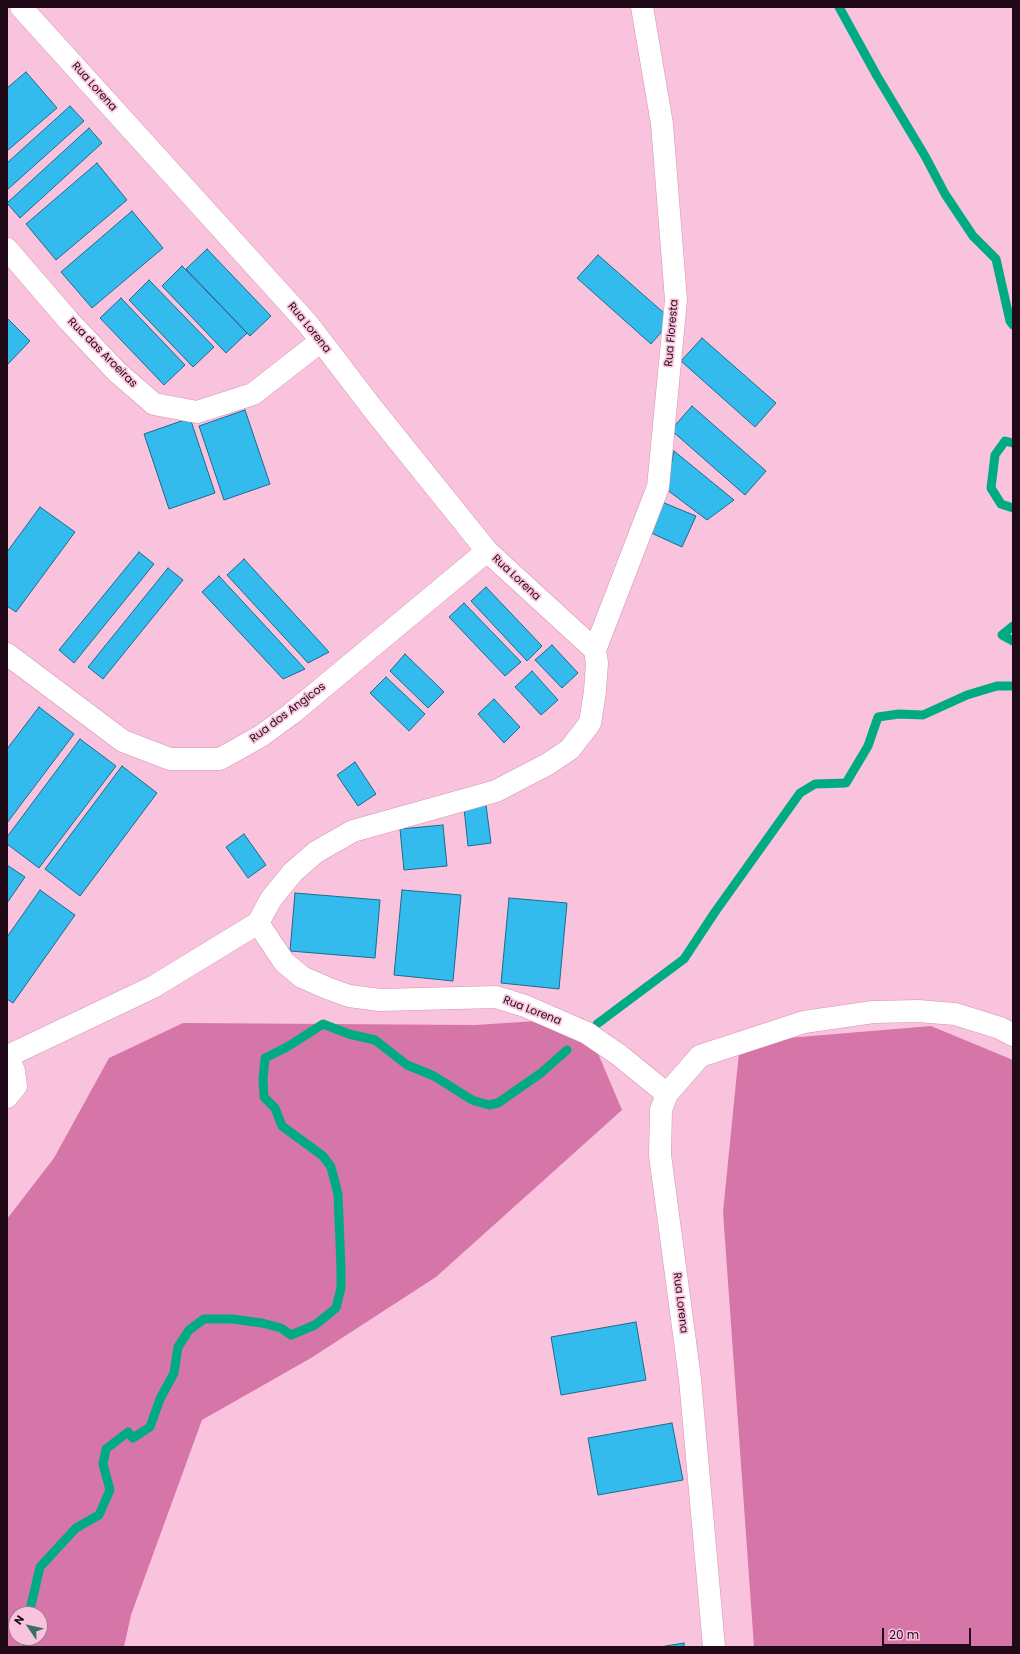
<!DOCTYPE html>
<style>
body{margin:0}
#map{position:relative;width:1020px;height:1654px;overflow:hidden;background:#fac3dd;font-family:Poppins,sans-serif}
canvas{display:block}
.frame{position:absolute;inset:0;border:8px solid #210a17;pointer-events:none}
.north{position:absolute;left:8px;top:1606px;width:40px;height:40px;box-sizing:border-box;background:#fac3dd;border:1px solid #a3798e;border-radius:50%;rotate:304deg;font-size:11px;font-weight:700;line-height:16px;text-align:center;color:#210a17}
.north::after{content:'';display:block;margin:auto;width:14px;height:18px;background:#36725e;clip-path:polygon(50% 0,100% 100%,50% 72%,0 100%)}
.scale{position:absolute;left:882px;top:1628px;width:89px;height:18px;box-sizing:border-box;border:2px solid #210a17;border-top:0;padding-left:5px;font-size:12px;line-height:14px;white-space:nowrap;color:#210a17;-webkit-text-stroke:3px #fac3dd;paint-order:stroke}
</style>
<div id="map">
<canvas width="1020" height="1654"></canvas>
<div class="frame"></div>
<div class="north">N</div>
<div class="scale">20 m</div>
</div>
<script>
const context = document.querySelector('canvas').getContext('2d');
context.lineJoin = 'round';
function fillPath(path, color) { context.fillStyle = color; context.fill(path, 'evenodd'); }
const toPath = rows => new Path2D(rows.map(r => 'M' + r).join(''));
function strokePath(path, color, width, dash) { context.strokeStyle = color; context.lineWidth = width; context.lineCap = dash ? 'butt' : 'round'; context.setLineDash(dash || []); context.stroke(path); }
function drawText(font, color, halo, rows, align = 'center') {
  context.font = font + ' Poppins,sans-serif'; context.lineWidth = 3.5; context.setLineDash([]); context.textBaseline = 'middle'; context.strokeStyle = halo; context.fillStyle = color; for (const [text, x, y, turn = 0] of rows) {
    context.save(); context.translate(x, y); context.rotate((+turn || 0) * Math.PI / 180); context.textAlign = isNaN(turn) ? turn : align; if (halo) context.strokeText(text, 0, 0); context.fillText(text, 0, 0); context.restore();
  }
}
fillPath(toPath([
 [583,1018,622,1110,436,1277,311,1358,202,1420,131,1615,124,1647,7,1647,7,1219,54,1158,109,1058,183,1023,475,1025],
 [16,1614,40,1614,40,1638,16,1638],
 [931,1026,1013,1060,1013,1647,754,1647,723,1212,740,1042]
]), '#d676a8');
strokePath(toPath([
 [839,7,877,76,925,156,945,194,973,236,996,259,1010,321,1013,325],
 [1013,443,1005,441,995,455,991,488,1001,504,1013,508],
 [1013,626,1002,635,1013,641],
 [597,1024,684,959,715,912,800,793,815,784,846,783,868,746,878,717,899,714,923,715,967,695,997,686,1013,686],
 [29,1614,40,1567,76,1528,99,1515,110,1490,103,1464,106,1449,128,1432,133,1438,150,1427,160,1399,174,1373,178,1347,189,1330,204,1319,232,1319,262,1323,281,1328,291,1335,315,1325,336,1308,341,1288,341,1268,338,1194,331,1167,323,1156,282,1126,275,1108,264,1097,263,1080,265,1058,287,1047,323,1024,349,1034,375,1040,407,1065,434,1076,472,1100,489,1105,498,1103,541,1073,567,1050],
 [27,1647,27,1638]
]), '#00ab83', 9);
const building = toPath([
 [26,72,57,108,7,151,7,88,26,72],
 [70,106,84,121,7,190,7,163,70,106],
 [89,128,102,143,20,218,7,203,89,128],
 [97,163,127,200,56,260,26,224,97,163],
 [132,211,163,248,92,308,61,272,132,211],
 [207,249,271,316,250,336,186,269,207,249],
 [598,255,672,320,651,344,577,278,598,255],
 [182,266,247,333,226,353,162,286,182,266],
 [149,280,214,347,193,367,129,300,149,280],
 [121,298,185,365,164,385,100,318,121,298],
 [7,318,30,341,7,365,7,318],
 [702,338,776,403,755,427,681,361,702,338],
 [692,406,766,471,745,495,671,430,692,406],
 [245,410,270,484,224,500,199,426,245,410],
 [190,418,215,493,169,509,144,434,190,418],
 [674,451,734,500,707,520,666,489,674,451],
 [662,502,696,516,682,547,649,532,662,502],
 [40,507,75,532,16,612,7,606,7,552,40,507],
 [139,552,154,564,74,663,59,650,139,552],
 [244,559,329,652,308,663,227,575,244,559],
 [168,568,183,580,103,679,88,667,168,568],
 [219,576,305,669,283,679,202,592,219,576],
 [486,587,542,646,527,661,471,601,486,587],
 [464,603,521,662,505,676,449,617,464,603],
 [552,645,578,673,562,688,535,660,552,645],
 [405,654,444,692,428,708,390,671,405,654],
 [532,671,558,700,541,715,515,687,532,671],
 [386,677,425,714,409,731,370,693,386,677],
 [494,699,520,727,504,743,478,714,494,699],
 [39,707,74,734,7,823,7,749,39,707],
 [80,739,116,766,39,868,7,844,7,837,80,739],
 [355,762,376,794,358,806,337,775,355,762],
 [122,766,157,793,80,896,45,869,122,766],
 [486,805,491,843,468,846,464,808,486,805],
 [443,825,447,866,404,870,400,829,443,825],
 [244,834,266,865,248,878,226,847,244,834],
 [7,865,25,877,7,903,7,865],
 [40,890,75,915,13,1003,7,999,7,937,40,890],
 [402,890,461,895,453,981,394,975,402,890],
 [295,893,380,900,375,958,290,951,295,893],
 [509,898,567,903,559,989,501,983,509,898],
 [636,1322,646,1380,561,1395,551,1337,636,1322],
 [672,1423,683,1480,598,1495,588,1438,672,1423],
 [684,1643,684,1647,660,1647,684,1643]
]);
fillPath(building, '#3be');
strokePath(building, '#1a6c8a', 1);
const minor = toPath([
 [21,7,308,324,373,409,487,551,595,650],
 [7,249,69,321,117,372,154,404,197,412,253,394,321,341],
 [7,654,123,741,170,759,220,759,261,736,291,714,487,551],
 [258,923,271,899,293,872,316,852,353,831,496,791,548,764,570,749,590,723,595,691,597,663,595,650,658,487,676,300,662,124,642,7],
 [258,923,284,962,302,977,327,988,349,996,380,1000,496,997,525,1006,587,1033,619,1055,667,1094],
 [7,1055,14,1071,16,1086,7,1097],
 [8,1056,153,987,258,923],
 [714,1647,690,1379,660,1155,661,1110,667,1094,700,1056,804,1022,873,1012,918,1011,955,1014,1000,1028,1013,1035]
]);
strokePath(minor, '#d392b2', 23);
strokePath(minor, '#fff', 22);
drawText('11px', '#210a17', '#fac3dd', [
 ["Rua Lorena",94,87,48],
 ["Rua Lorena",309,328,51],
 ["Rua Floresta",672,333,-85],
 ["Rua das Aroeiras",102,353,45],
 ["Rua Lorena",516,578,43],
 ["Rua dos Angicos",288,713,-37],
 ["Rua Lorena",532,1011,21],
 ["Rua Lorena",680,1303,83]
]);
</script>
